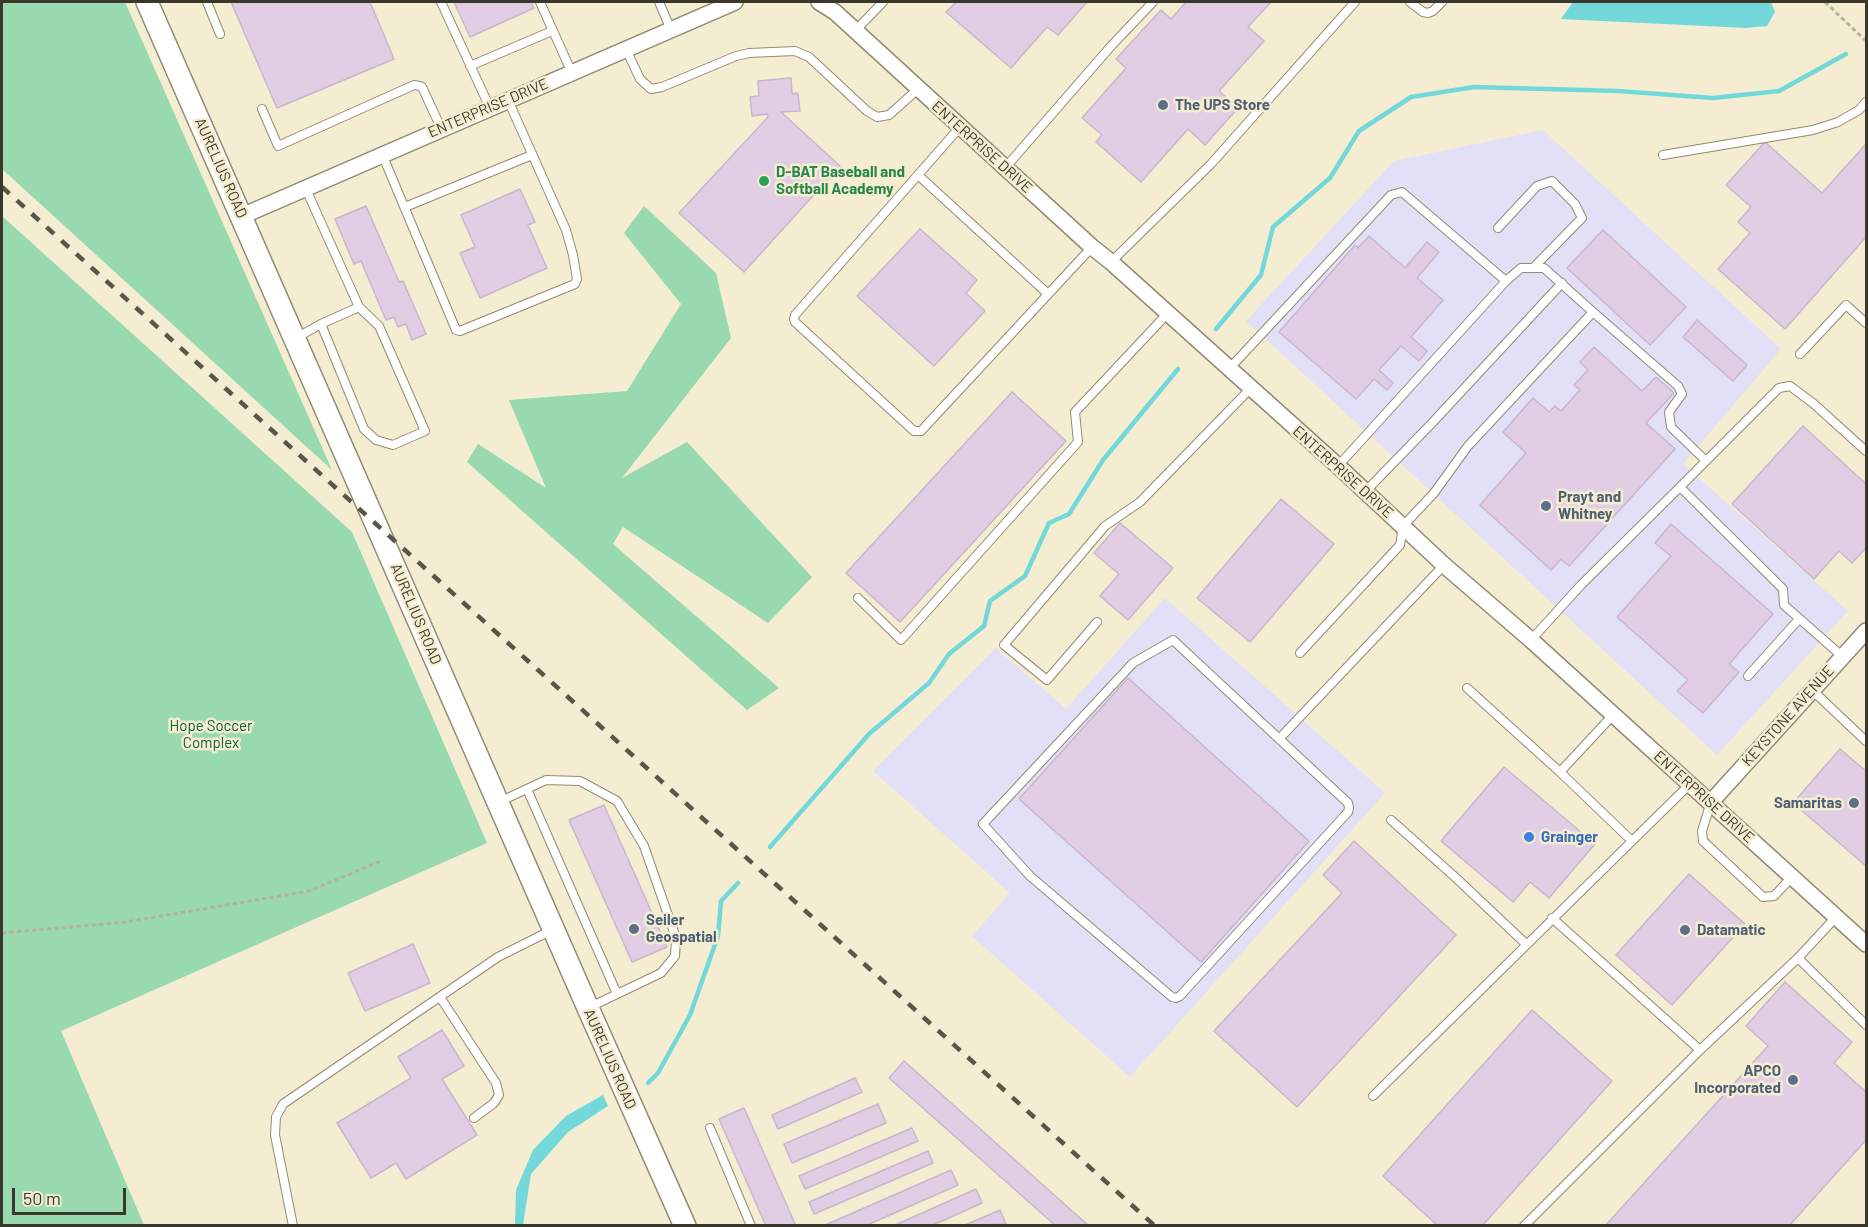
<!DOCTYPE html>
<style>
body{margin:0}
#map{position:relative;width:1868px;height:1227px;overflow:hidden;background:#f4edd1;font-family:Barlow,sans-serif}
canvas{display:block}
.frame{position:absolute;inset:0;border:3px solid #3a382d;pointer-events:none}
.scale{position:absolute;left:12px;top:1188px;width:114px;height:27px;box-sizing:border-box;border:3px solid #3a382d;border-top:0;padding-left:8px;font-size:18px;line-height:21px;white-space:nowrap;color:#3a382d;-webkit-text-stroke:4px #f4edd1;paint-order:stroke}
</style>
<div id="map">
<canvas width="1868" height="1227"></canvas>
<div class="frame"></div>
<div class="scale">50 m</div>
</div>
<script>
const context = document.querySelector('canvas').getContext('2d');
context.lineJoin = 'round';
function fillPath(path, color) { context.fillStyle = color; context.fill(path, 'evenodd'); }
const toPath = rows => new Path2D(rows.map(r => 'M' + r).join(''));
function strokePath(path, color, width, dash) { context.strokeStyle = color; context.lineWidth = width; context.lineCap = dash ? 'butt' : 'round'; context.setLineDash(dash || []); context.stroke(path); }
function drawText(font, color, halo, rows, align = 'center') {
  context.font = font + ' Barlow,sans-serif'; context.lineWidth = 5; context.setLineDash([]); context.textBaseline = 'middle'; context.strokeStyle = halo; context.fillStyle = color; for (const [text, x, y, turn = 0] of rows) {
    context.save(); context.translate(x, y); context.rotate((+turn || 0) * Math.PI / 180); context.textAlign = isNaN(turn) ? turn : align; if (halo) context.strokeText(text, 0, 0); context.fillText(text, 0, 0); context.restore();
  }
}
fillPath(toPath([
 [1543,130,1781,349,1683,464,1848,611,1717,755,1246,321,1394,161],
 [1165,598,1385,793,1130,1077,972,936,1010,893,873,771,996,648,1066,709]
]), '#e2e0f6');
fillPath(toPath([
 [2,2,125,2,332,470,2,169],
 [644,206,716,273,731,338,622,478,687,442,812,577,768,623,623,527,613,544,779,688,747,710,467,462,478,444,546,488,509,400,627,391,681,304,624,233],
 [2,216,352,532,487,843,61,1031,144,1225,2,1225]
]), '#98d9af');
fillPath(toPath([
 [1573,2,1771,2,1775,12,1767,26,1746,28,1561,19],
 [603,1095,608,1106,568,1132,531,1174,523,1225,515,1225,516,1190,533,1150,566,1116]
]), '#72d8da');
strokePath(toPath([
 [1216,329,1261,275,1273,227,1330,178,1359,131,1411,97,1474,87,1618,91,1713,98,1779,91,1846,54],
 [770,847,869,734,929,683,949,654,984,626,990,601,1025,576,1049,523,1069,514,1103,460,1178,369],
 [648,1083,658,1073,690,1015,718,936,721,901,738,883]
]), '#72d8da', 4.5);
const building = toPath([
 [231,2,370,2,394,59,277,108,231,2],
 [454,2,531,2,534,8,470,37,454,2],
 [956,2,1087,2,1058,35,1047,27,1011,68,946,12,956,2],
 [1186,2,1271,2,1248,27,1264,41,1219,91,1238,108,1205,145,1188,129,1141,182,1096,142,1102,135,1082,118,1126,68,1116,59,1161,10,1171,19,1186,2],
 [791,78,792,94,798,93,800,111,781,112,840,166,744,272,679,213,768,117,767,114,752,116,750,97,759,96,758,81,791,78],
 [1765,142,1822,193,1866,144,1866,237,1785,329,1718,269,1750,233,1738,222,1751,207,1726,185,1765,142],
 [520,189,535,222,528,225,547,268,480,298,460,253,475,247,461,215,520,189],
 [366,206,399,282,403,281,426,334,412,340,406,324,398,327,394,317,386,320,361,261,354,264,335,219,366,206],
 [920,229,977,280,966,293,985,311,934,366,857,296,920,229],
 [1603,230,1686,307,1650,345,1567,268,1603,230],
 [1369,236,1405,268,1427,242,1439,252,1417,278,1443,300,1411,337,1427,351,1419,361,1401,346,1379,370,1393,383,1387,390,1374,379,1356,399,1279,332,1355,245,1358,248,1369,236],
 [1697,320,1747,365,1733,381,1683,337,1697,320],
 [1594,347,1642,391,1656,377,1674,393,1646,423,1675,449,1569,566,1561,559,1551,570,1480,505,1526,453,1503,432,1533,398,1549,412,1555,406,1561,411,1580,390,1574,385,1588,370,1580,362,1594,347],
 [1012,392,1066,441,900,622,846,573,1012,392],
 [1803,426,1866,484,1866,548,1852,563,1839,551,1814,579,1732,504,1803,426],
 [1281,499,1334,544,1250,642,1197,598,1281,499],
 [1120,523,1173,568,1128,620,1100,596,1119,574,1094,553,1120,523],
 [1671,524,1773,614,1729,664,1739,672,1703,713,1677,691,1688,680,1617,617,1671,556,1655,543,1671,524],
 [1128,678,1309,841,1201,962,1019,799,1128,678],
 [1840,749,1866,771,1866,866,1793,803,1840,749],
 [1504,767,1595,844,1549,898,1530,882,1513,902,1441,841,1504,767],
 [604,805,667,947,632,962,569,820,604,805],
 [1354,841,1456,935,1297,1107,1214,1031,1342,893,1323,875,1354,841],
 [1689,874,1745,924,1672,1005,1616,955,1689,874],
 [413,944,430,983,365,1011,348,973,413,944],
 [1785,982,1852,1042,1834,1063,1866,1092,1866,1140,1789,1226,1605,1226,1768,1046,1746,1026,1785,982],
 [1532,1010,1612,1081,1482,1226,1438,1226,1383,1176,1532,1010],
 [442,1030,464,1066,442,1079,477,1135,406,1179,396,1163,371,1178,337,1123,411,1078,398,1057,442,1030],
 [904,1061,1089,1226,1056,1226,889,1078,904,1061],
 [855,1078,862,1092,778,1129,772,1115,855,1078],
 [878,1104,886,1123,792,1163,784,1144,878,1104],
 [744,1108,796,1226,766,1226,719,1119,744,1108],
 [912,1128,918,1141,805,1189,799,1176,912,1128],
 [928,1151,933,1163,814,1214,809,1202,928,1151],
 [951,1170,958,1185,865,1226,823,1226,951,1170],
 [976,1189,982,1203,931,1226,893,1226,976,1189],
 [1000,1210,1006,1224,963,1226,1000,1210]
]);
fillPath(building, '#e2cee4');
strokePath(building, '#c9b6cc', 1.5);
const lane = toPath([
 [207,2,220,34],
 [441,2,490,108],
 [540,2,572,73],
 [659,2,671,30],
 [1410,2,1423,12,1428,13,1433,11,1442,2],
 [855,31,883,2],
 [626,49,640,79,651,89,662,87,736,56,749,53,795,51,809,57,867,111,877,117,889,115,918,89],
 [470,66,552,31],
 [262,109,278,146,414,85,420,86,422,87,441,128],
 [960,127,795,315,794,319,795,322,914,431,921,431,1092,247],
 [382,154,456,330,460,331,575,284,577,279,573,255,566,230,508,100],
 [1663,155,1813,130,1838,122,1859,110,1866,102],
 [1005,168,1112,45,1153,2],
 [918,175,1048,294],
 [405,207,532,155],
 [1498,228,1537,186,1552,181,1575,204,1582,218,1533,268],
 [1111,262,1211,164,1355,2],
 [321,324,364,429,376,440,393,445,425,431,379,326,359,307],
 [296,338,321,324,359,307,305,187],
 [1800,354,1846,305,1866,323],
 [1229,369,1391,195,1402,192,1506,281],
 [1338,466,1506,281,1521,268,1544,268,1593,312],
 [1680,487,1779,388,1790,386,1814,404,1866,451],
 [1365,492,1433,422,1562,283],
 [858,598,901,640,1078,442,1075,412,1168,313],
 [1097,622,1047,680,1004,645,1105,526,1140,502,1250,389],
 [1173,640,1348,803,1349,808,1348,812,1180,996,1176,998,1172,997,1030,876,983,824,1133,663,1173,640],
 [1531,640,1581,585,1680,487,1783,589,1784,605,1843,657],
 [1300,653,1400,545,1403,526,1434,493,1468,446,1593,312,1678,386,1682,394,1669,412,1671,427,1706,461],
 [1748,676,1799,619],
 [1467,688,1560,772],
 [1812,690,1866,741],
 [1613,715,1560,772,1631,840],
 [1279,739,1444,565],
 [527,789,617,994],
 [499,802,546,780,580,781,617,801,644,846,676,938,675,956,661,973,590,1007],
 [1711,802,1702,831,1703,841,1763,897,1774,896,1792,877],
 [1391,820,1455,877,1526,944],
 [1552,918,1700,1050],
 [1798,958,1866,1025],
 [440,997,496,1083,499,1095,494,1103,474,1118],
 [1373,1096,1690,784],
 [710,1128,751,1226],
 [293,1226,275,1135,276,1117,283,1104,498,957,552,930],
 [1524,1226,1700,1050,1798,958,1837,916]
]);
const street = toPath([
 [819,2,835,12,1092,247,1111,262,1338,466,1444,565,1531,640,1866,944],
 [242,216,735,2],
 [1711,802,1866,631]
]);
const secondary = toPath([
 [147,2,588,1008,685,1226]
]);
strokePath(lane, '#918b72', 10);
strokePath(street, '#918b72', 18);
strokePath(secondary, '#918b72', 24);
strokePath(toPath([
 [1825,2,1866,41],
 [2,933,126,922,309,891,383,860]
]), '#b6b19a', 3, [4.5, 3]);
strokePath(lane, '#fff', 8);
strokePath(street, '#fff', 15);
strokePath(secondary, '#fff', 21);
strokePath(toPath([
 [2,187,1155,1226]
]), '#595648', 4.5, [10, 10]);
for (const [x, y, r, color] of [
 [1163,105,6,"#5c6f8a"],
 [764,181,6,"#2e9e5b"],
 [1546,506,6,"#5c6f8a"],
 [1854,803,6,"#5c6f8a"],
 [1529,837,6,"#3f7fe0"],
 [634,929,6,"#5c6f8a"],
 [1685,930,6,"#5c6f8a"],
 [1793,1080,6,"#5c6f8a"]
]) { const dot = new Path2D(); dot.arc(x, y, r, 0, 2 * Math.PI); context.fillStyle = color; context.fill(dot); strokePath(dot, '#f4edd1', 2); }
drawText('bold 15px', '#4e5e75', '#f4edd1', [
 ["The UPS Store",1175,105],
 ["Prayt and",1558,497],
 ["Whitney",1558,514],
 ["Samaritas",1842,803,"right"],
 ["Seiler",646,920],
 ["Geospatial",646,937],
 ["Datamatic",1697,930],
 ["APCO",1781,1071,"right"],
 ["Incorporated",1781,1088,"right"]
], 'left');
drawText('15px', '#3a382d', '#f4edd1', [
 ["ENTERPRISE DRIVE",488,108,-23],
 ["ENTERPRISE DRIVE",982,147,42],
 ["AURELIUS ROAD",221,168,66],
 ["ENTERPRISE DRIVE",1343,472,42],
 ["AURELIUS ROAD",416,614,67],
 ["KEYSTONE AVENUE",1788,716,-48],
 ["ENTERPRISE DRIVE",1704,797,42],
 ["AURELIUS ROAD",610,1059,66]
]);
drawText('bold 15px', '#27864d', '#f4edd1', [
 ["D-BAT Baseball and",776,172],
 ["Softball Academy",776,189]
], 'left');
drawText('15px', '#0e6138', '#f4edd1', [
 ["Hope Soccer",211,726],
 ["Complex",211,743]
]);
drawText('bold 15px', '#366cbe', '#f4edd1', [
 ["Grainger",1541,837]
], 'left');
</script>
